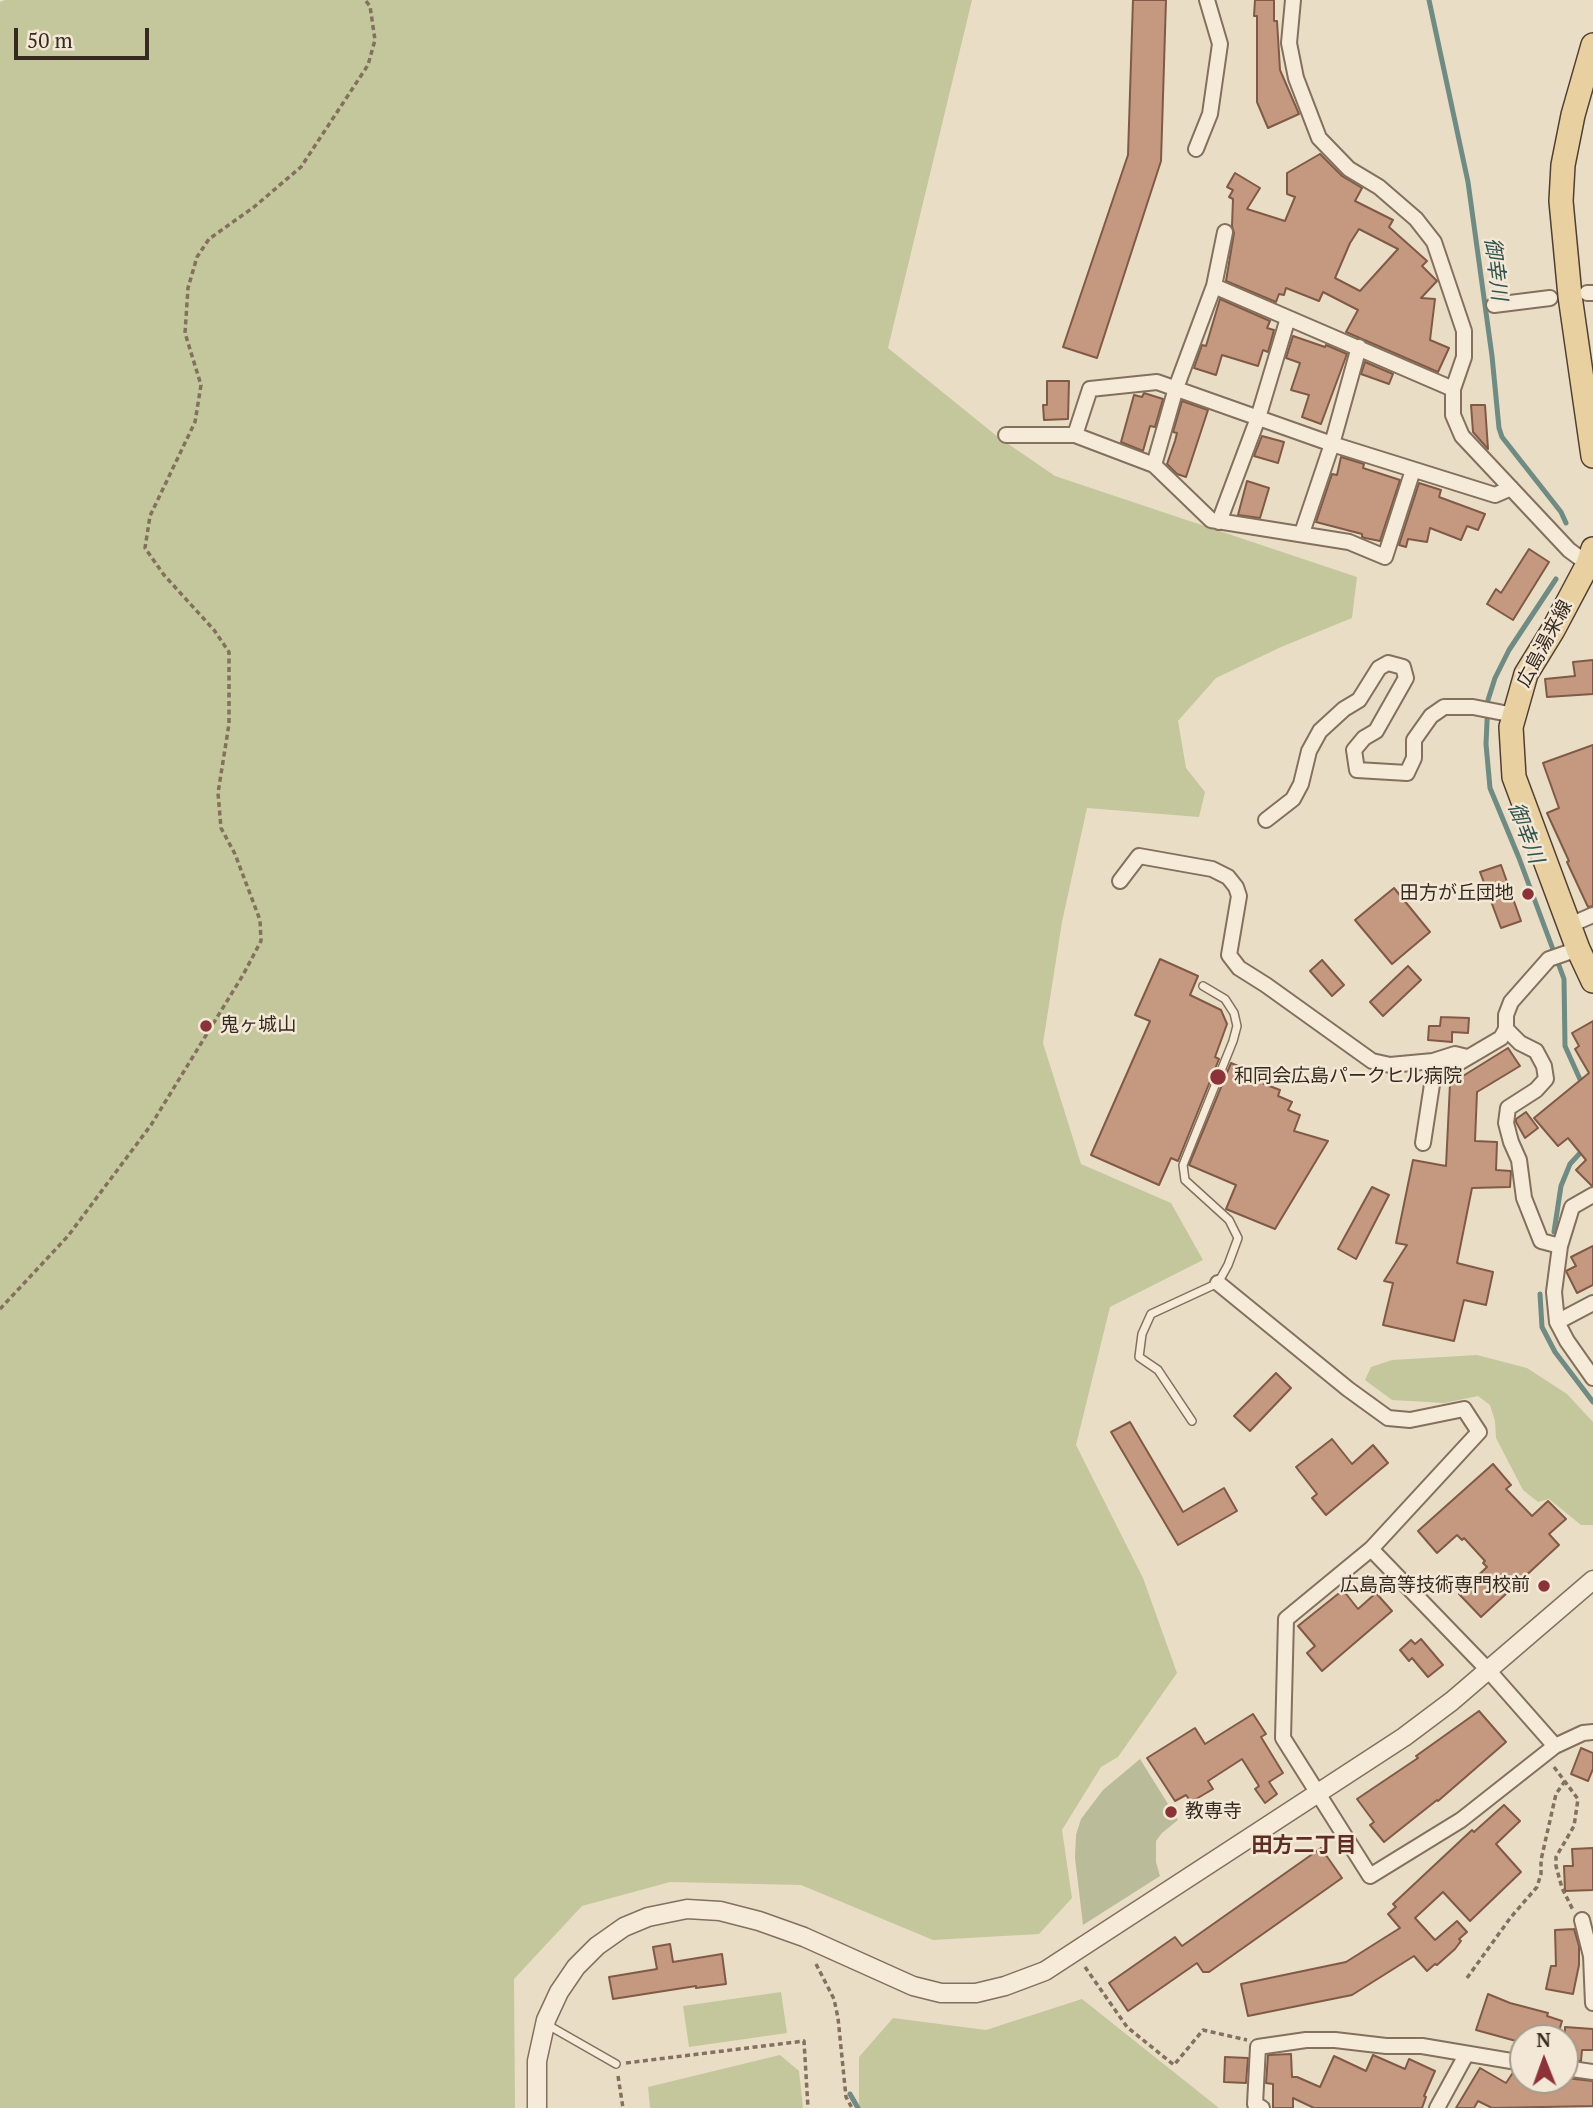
<!DOCTYPE html>
<meta charset="utf-8">
<style>
body{margin:0}
#map{position:relative;width:1593px;height:2108px;overflow:hidden;background:#eaddc6;font-family:"PT Serif",serif}
canvas{display:block}
.north{position:absolute;left:1509px;top:2024px;width:70px;height:70px;box-sizing:border-box;background:#f2e8d5;border:2px solid #a69c8d;border-radius:50%;rotate:359deg;font-size:19px;font-weight:700;line-height:28px;text-align:center;color:#352920}
.north::after{content:'';display:block;margin:auto;width:24px;height:32px;background:#8c3338;clip-path:polygon(50% 0,100% 100%,50% 72%,0 100%)}
.scale{position:absolute;left:14px;top:28px;width:135px;height:32px;box-sizing:border-box;border:4px solid #352920;border-top:0;padding-left:9px;font-size:21px;line-height:24px;white-space:nowrap;color:#352920;-webkit-text-stroke:5px #f2e8d5;paint-order:stroke}
</style>
<div id="map">
<canvas width="1593" height="2108"></canvas>
<div class="north">N</div>
<div class="scale">50 m</div>
</div>
<script>
const context = document.querySelector('canvas').getContext('2d');
context.lineJoin = 'round';
function fillPath(path, color) { context.fillStyle = color; context.fill(path, 'evenodd'); }
const toPath = rows => new Path2D(rows.map(r => 'M' + r).join(''));
function strokePath(path, color, width, dash) { context.strokeStyle = color; context.lineWidth = width; context.lineCap = dash ? 'butt' : 'round'; context.setLineDash(dash || []); context.stroke(path); }
function drawText(font, color, halo, rows, align = 'center') {
  context.font = font + ' "PT Serif","Noto Sans JP",serif'; context.lineWidth = 5; context.setLineDash([]); context.textBaseline = 'middle'; context.strokeStyle = halo; context.fillStyle = color; for (const [text, x, y, turn = 0] of rows) {
    context.save(); context.translate(x, y); context.rotate((+turn || 0) * Math.PI / 180); context.textAlign = isNaN(turn) ? turn : align; if (halo) context.strokeText(text, 0, 0); context.fillText(text, 0, 0); context.restore();
  }
}
fillPath(toPath([
 [5,0,972,0,888,348,998,437,1055,476,1357,577,1352,618,1281,647,1216,678,1178,721,1186,768,1205,792,1199,817,1087,808,1062,922,1043,1043,1081,1164,1171,1203,1203,1260,1110,1307,1076,1445,1143,1578,1177,1673,1118,1757,1101,1767,1062,1830,1072,1898,1039,1934,933,1940,801,1885,670,1882,582,1906,514,1979,515,2108,0,2108,0,2],
 [1477,1355,1527,1368,1567,1394,1593,1422,1593,1525,1581,1525,1549,1499,1538,1502,1523,1490,1496,1438,1495,1421,1490,1405,1478,1396,1444,1403,1392,1400,1365,1380,1371,1367,1392,1360],
 [781,1992,787,2033,689,2047,683,2006],
 [1082,1999,1219,2108,859,2108,859,2057,893,2018,986,2030],
 [780,2055,799,2071,803,2108,650,2108,648,2087]
]), '#c3c79b');
fillPath(toPath([
 [1140,1759,1178,1820,1162,1833,1156,1841,1156,1862,1160,1876,1083,1925,1075,1858,1076,1835,1081,1819,1103,1790]
]), '#babc99');
strokePath(toPath([
 [1429,0,1468,182,1492,356,1499,428,1502,437,1561,512,1566,523],
 [1556,579,1509,650,1495,678,1488,700,1486,744,1490,788,1519,858,1564,979,1565,1046,1583,1086],
 [1554,1232,1561,1186,1570,1164,1593,1139],
 [1540,1294,1542,1327,1555,1352,1593,1402],
 [850,2094,858,2108]
]), '#6f8b83', 5);
const building = toPath([
 [1133,0,1166,0,1161,161,1097,358,1063,347,1128,155,1133,0],
 [1255,0,1274,0,1274,21,1277,21,1280,70,1299,114,1268,128,1257,102,1257,16,1254,16,1255,0],
 [1320,154,1342,176,1362,188,1355,201,1393,220,1389,227,1427,261,1422,266,1437,281,1421,298,1435,299,1430,340,1449,348,1438,372,1346,332,1358,310,1323,292,1319,301,1286,288,1284,295,1279,294,1276,302,1226,281,1234,233,1232,226,1233,199,1229,197,1233,190,1227,187,1235,173,1260,188,1247,209,1285,221,1295,197,1287,194,1287,173,1320,154],
 [1359,229,1398,249,1360,291,1335,278,1350,243,1359,229],
 [1220,299,1270,321,1267,328,1274,330,1268,352,1263,350,1258,366,1222,355,1216,375,1194,368,1202,345,1206,346,1220,299],
 [1293,336,1325,347,1326,345,1347,354,1321,424,1302,417,1309,395,1291,390,1300,363,1286,358,1293,336],
 [1365,362,1393,374,1389,384,1361,374,1365,362],
 [1047,381,1069,381,1068,419,1044,420,1043,405,1047,405,1047,381],
 [1144,393,1163,399,1155,427,1150,426,1143,451,1121,442,1134,395,1142,397,1144,393],
 [1182,401,1208,410,1186,477,1177,474,1167,464,1175,441,1177,433,1173,432,1182,401],
 [1471,405,1485,405,1488,449,1473,432,1471,405],
 [1262,436,1284,442,1278,463,1254,456,1262,436],
 [1341,457,1364,464,1363,468,1400,480,1380,541,1365,538,1362,537,1362,534,1316,522,1332,474,1337,475,1341,457],
 [1247,481,1269,488,1260,518,1238,515,1247,481],
 [1419,483,1441,490,1439,497,1485,514,1478,530,1467,526,1461,540,1430,528,1427,542,1408,539,1406,547,1399,545,1419,483],
 [1529,549,1549,562,1513,620,1487,604,1496,589,1501,593,1529,549],
 [1593,660,1593,694,1547,697,1545,679,1575,676,1573,662,1593,660],
 [1593,745,1593,906,1588,907,1567,862,1569,861,1547,813,1559,808,1543,763,1593,745],
 [1501,865,1521,921,1501,928,1480,872,1501,865],
 [1394,888,1430,932,1392,964,1355,920,1394,888],
 [1160,959,1198,976,1190,995,1221,1010,1227,1024,1215,1057,1219,1059,1178,1161,1171,1158,1159,1185,1091,1155,1150,1021,1135,1015,1160,959],
 [1322,960,1344,985,1332,996,1310,971,1322,960],
 [1408,966,1421,980,1383,1016,1370,1002,1408,966],
 [1441,1017,1469,1018,1468,1033,1452,1032,1452,1042,1428,1040,1429,1026,1440,1026,1441,1017],
 [1593,1021,1593,1185,1592,1186,1576,1170,1586,1160,1568,1138,1558,1146,1534,1118,1589,1073,1575,1049,1579,1046,1572,1033,1593,1021],
 [1508,1048,1520,1066,1477,1092,1475,1141,1497,1142,1496,1170,1511,1171,1510,1187,1472,1188,1457,1263,1493,1272,1486,1305,1464,1300,1454,1341,1383,1325,1393,1283,1384,1281,1407,1245,1396,1243,1413,1160,1446,1166,1450,1084,1508,1048],
 [1231,1063,1267,1078,1264,1084,1280,1090,1278,1096,1292,1102,1288,1110,1300,1115,1294,1131,1328,1141,1275,1229,1226,1209,1236,1185,1189,1165,1231,1063],
 [1526,1112,1538,1128,1525,1138,1516,1122,1516,1119,1526,1112],
 [1372,1187,1389,1195,1356,1259,1338,1249,1372,1187],
 [1593,1246,1593,1285,1577,1293,1566,1271,1576,1266,1571,1257,1593,1246],
 [1276,1373,1291,1388,1250,1431,1234,1416,1276,1373],
 [1130,1422,1183,1512,1224,1488,1237,1511,1178,1545,1111,1432,1130,1422],
 [1332,1439,1352,1464,1373,1445,1388,1463,1326,1515,1312,1498,1317,1494,1296,1467,1332,1439],
 [1493,1464,1511,1485,1506,1489,1532,1516,1548,1501,1566,1519,1549,1534,1559,1545,1481,1617,1459,1594,1487,1567,1483,1563,1485,1561,1464,1538,1462,1540,1457,1535,1437,1553,1418,1531,1493,1464],
 [1343,1590,1358,1609,1376,1593,1392,1611,1322,1671,1307,1653,1315,1646,1298,1626,1343,1590],
 [1421,1639,1443,1665,1428,1677,1412,1658,1409,1661,1400,1650,1411,1640,1415,1644,1421,1639],
 [1479,1711,1506,1742,1438,1801,1437,1800,1384,1842,1370,1825,1374,1822,1357,1799,1418,1758,1416,1756,1479,1711],
 [1253,1714,1266,1734,1261,1737,1283,1773,1269,1782,1277,1794,1265,1803,1255,1789,1259,1786,1242,1759,1208,1781,1213,1789,1191,1802,1186,1795,1175,1801,1147,1758,1195,1728,1205,1744,1253,1714],
 [1581,1748,1593,1753,1593,1769,1588,1781,1571,1774,1581,1748],
 [1504,1805,1520,1821,1496,1844,1521,1872,1470,1921,1443,1892,1415,1918,1435,1940,1457,1921,1467,1932,1459,1939,1461,1941,1455,1949,1437,1965,1435,1964,1427,1971,1414,1956,1352,1995,1248,2016,1241,1984,1346,1962,1400,1928,1388,1914,1396,1907,1393,1904,1472,1830,1474,1832,1504,1805],
 [1321,1848,1342,1878,1209,1972,1203,1972,1197,1963,1128,2011,1109,1983,1175,1937,1182,1946,1321,1848],
 [1593,1848,1593,1890,1565,1891,1564,1866,1573,1866,1572,1849,1593,1848],
 [1574,1929,1579,1946,1579,1965,1573,1994,1546,1989,1551,1966,1556,1966,1555,1930,1574,1929],
 [670,1944,673,1962,722,1954,726,1984,696,1988,696,1986,613,1999,609,1977,657,1969,653,1947,670,1944],
 [1488,1994,1510,2003,1548,2013,1547,2016,1562,2021,1557,2038,1523,2038,1522,2041,1516,2041,1476,2030,1488,1994],
 [1565,2027,1593,2029,1593,2050,1582,2050,1581,2061,1565,2059,1565,2027],
 [1291,2054,1292,2077,1297,2077,1320,2087,1334,2056,1366,2071,1373,2055,1405,2069,1409,2059,1435,2071,1424,2096,1426,2097,1422,2108,1314,2108,1293,2098,1293,2108,1273,2108,1273,2084,1266,2083,1268,2055,1291,2054],
 [1225,2057,1248,2058,1246,2083,1224,2082,1225,2057],
 [1480,2068,1506,2083,1514,2071,1523,2077,1523,2080,1564,2081,1565,2078,1593,2081,1593,2106,1492,2108,1478,2101,1474,2108,1456,2108,1480,2068]
]);
fillPath(building, '#c4997f');
strokePath(building, '#805a46', 2);
const service = toPath([
 [1192,1421,1158,1370,1139,1357,1142,1334,1151,1314,1218,1283,1228,1265,1238,1238,1229,1220,1185,1180,1183,1165,1233,1041,1237,1026,1234,1013,1225,999,1203,986],
 [546,2024,616,2064]
]);
const minor = toPath([
 [1293,0,1289,43,1296,78,1319,138,1349,169,1379,187,1416,219,1434,242,1464,331,1464,357,1453,389,1453,415,1462,436,1569,550,1588,564],
 [1196,149,1210,114,1220,44,1207,0],
 [1214,286,1453,389],
 [1587,293,1593,293],
 [1494,305,1550,298],
 [1006,435,1075,435,1154,465,1211,520,1349,542,1385,557,1413,470],
 [1075,435,1090,389,1157,382,1332,444,1495,495,1511,488],
 [1154,465,1176,388,1214,286,1225,232],
 [1219,522,1258,418,1288,318],
 [1302,533,1332,444,1359,347],
 [1266,820,1293,799,1301,784,1309,751,1320,731,1344,709,1359,700,1379,668,1388,663,1403,667,1406,678,1376,731,1364,738,1354,750,1357,770,1407,773,1414,758,1414,740,1431,716,1444,707,1473,707,1514,715],
 [1120,881,1139,856,1212,869,1228,877,1236,887,1239,896,1229,955,1239,968,1266,985,1372,1061,1390,1065,1433,1061,1455,1054,1467,1057],
 [1570,925,1593,915],
 [1506,1029,1520,1043,1536,1051,1544,1066,1546,1079,1536,1090,1508,1108,1506,1123,1511,1142,1519,1160,1524,1198,1541,1241,1560,1246],
 [1423,1143,1433,1078,1501,1038,1506,1029,1506,1015,1511,1002,1549,959,1578,949],
 [1593,1195,1572,1207,1560,1246,1554,1292,1557,1322,1567,1341,1593,1378],
 [1218,1283,1348,1389,1388,1418,1410,1420,1464,1409,1479,1432,1371,1549,1286,1619,1283,1738,1370,1876,1461,1820,1555,1746,1583,1733,1593,1732],
 [1557,1322,1593,1303],
 [1371,1549,1488,1670,1555,1746],
 [1582,1920,1591,1956,1593,2003],
 [1565,2068,1593,2072],
 [1262,2108,1255,2104,1258,2047,1306,2040,1335,2040,1386,2046,1422,2046,1523,2063],
 [1437,2108,1466,2055]
]);
const tertiary = toPath([
 [537,2108,537,2061,546,2020,559,1992,576,1967,597,1946,624,1927,648,1917,687,1909,720,1911,759,1921,804,1937,913,1986,941,1993,976,1993,1005,1986,1045,1971,1404,1737,1452,1701,1593,1580]
]);
const primary = toPath([
 [1593,45,1573,115,1563,165,1561,201,1570,296,1593,456],
 [1593,549,1588,564,1553,630,1526,674,1511,727,1514,777,1578,949,1593,981]
]);
strokePath(service, '#83705d', 10);
strokePath(minor, '#83705d', 18);
strokePath(tertiary, '#83705d', 21);
strokePath(primary, '#513f31', 26);
strokePath(toPath([
 [0,1309,68,1236,151,1125,243,975,261,941,260,920,235,854,221,828,218,793,229,724,229,652,214,630,164,575,145,548,150,516,195,422,201,385,185,333,188,288,197,257,209,239,254,207,301,167,368,65,375,40,370,6,365,0],
 [1554,1767,1578,1799,1574,1826,1556,1857,1556,1866,1562,1888,1573,1910],
 [816,1964,834,1999,838,2018,846,2097,852,2108],
 [1085,1967,1127,2027,1174,2065,1203,2030,1247,2040],
 [1467,1978,1511,1917,1537,1887,1541,1874,1541,1860,1556,1794,1565,1781],
 [626,2063,804,2041,808,2108],
 [618,2076,623,2108]
]), '#83705d', 3.5, [5, 3.5]);
strokePath(service, '#f5ebd8', 7);
strokePath(minor, '#f5ebd8', 14);
strokePath(tertiary, '#f5ebd8', 18);
strokePath(primary, '#e9d0a1', 23);
for (const [x, y, r, color] of [
 [1528,894,7,"#8c3338"],
 [206,1026,7,"#8c3338"],
 [1218,1077,9,"#8c3338"],
 [1544,1586,7,"#8c3338"],
 [1171,1812,7,"#8c3338"]
]) { const dot = new Path2D(); dot.arc(x, y, r, 0, 2 * Math.PI); context.fillStyle = color; context.fill(dot); strokePath(dot, '#f2e8d5', 2.5); }
drawText('19px', '#352920', '#f2e8d5', [
 ["広島湯来線",1545,644,-62]
]);
drawText('19px', '#352920', '#f2e8d5', [
 ["田方が丘団地",1514,894,"right"],
 ["鬼ヶ城山",220,1026],
 ["和同会広島パークヒル病院",1234,1077],
 ["広島高等技術専門校前",1530,1586,"right"],
 ["教専寺",1185,1812]
], 'left');
drawText('italic 21px', '#31534f', '#f2e8d5', [
 ["御幸川",1495,269,83],
 ["御幸川",1525,833,69]
]);
drawText('bold 21px', '#5d2d23', '#f2e8d5', [
 ["田方二丁目",1304,1846]
]);
</script>
